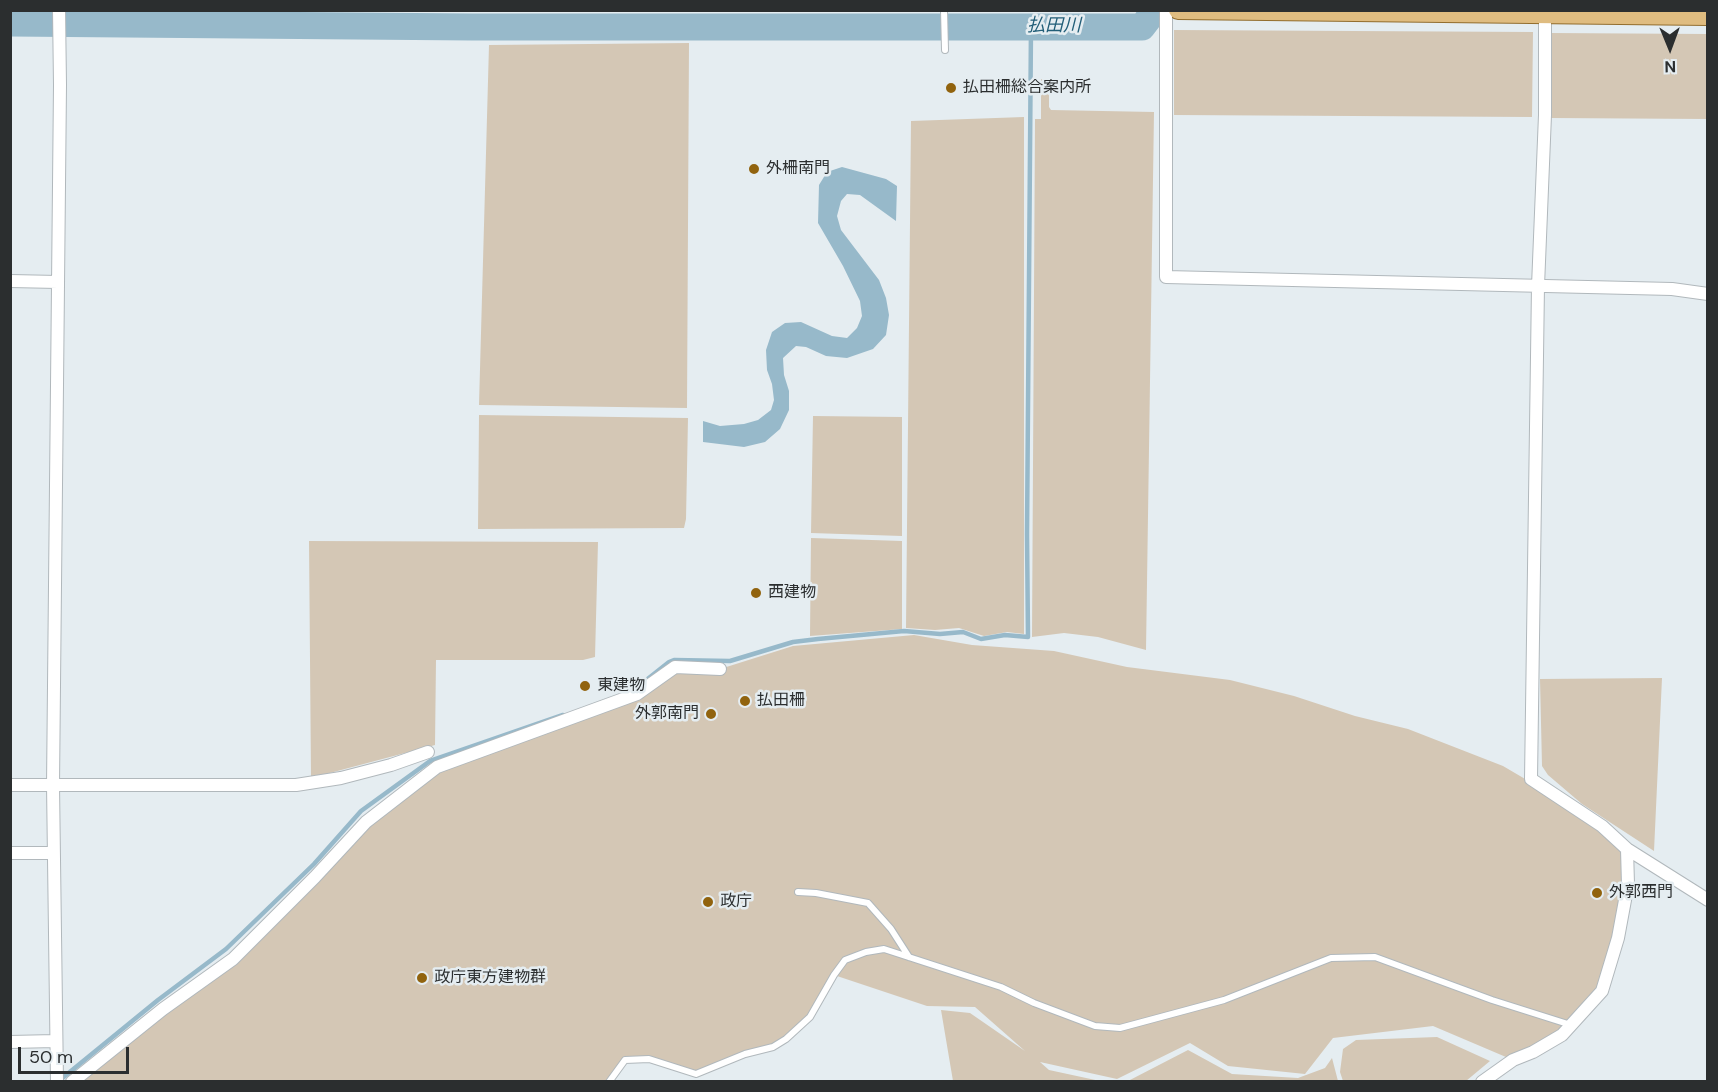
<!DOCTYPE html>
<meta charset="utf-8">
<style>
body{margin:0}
#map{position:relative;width:1718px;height:1092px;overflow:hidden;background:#e5edf1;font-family:"DM Sans",sans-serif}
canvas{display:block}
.frame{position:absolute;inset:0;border:12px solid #2b2e2f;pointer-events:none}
.north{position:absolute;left:1640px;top:18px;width:60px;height:60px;-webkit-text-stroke:4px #e5edf1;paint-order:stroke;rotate:179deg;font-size:16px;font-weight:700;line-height:24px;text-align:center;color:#2b2e2f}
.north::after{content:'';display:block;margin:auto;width:21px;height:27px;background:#2b2e2f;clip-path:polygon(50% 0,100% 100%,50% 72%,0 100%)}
.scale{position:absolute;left:18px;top:1047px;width:111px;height:27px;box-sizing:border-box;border:3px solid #2b2e2f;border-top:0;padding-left:8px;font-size:18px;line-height:21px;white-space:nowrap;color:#2b2e2f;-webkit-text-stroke:4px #e5edf1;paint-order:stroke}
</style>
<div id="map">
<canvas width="1718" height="1092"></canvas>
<div class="frame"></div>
<div class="north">N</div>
<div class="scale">50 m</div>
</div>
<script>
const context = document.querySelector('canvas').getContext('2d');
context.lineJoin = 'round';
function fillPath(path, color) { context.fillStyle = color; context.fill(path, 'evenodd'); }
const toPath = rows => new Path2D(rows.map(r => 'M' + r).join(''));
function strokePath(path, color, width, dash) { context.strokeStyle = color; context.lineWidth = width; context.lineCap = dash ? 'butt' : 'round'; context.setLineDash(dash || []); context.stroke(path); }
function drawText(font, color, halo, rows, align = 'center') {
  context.font = font + ' "DM Sans","Noto Sans JP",sans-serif'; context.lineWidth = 5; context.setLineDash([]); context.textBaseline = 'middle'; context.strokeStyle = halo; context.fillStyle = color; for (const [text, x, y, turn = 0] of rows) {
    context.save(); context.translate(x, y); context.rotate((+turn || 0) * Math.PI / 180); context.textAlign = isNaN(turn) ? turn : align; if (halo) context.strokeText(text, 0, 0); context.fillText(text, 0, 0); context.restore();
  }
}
fillPath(toPath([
 [1174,30,1533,32,1532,117,1174,115],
 [1551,33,1707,34,1707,119,1551,118],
 [689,43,687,408,479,405,489,45],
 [1041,79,1049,80,1049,107,1051,110,1154,112,1146,650,1098,637,1064,633,1032,637,1035,119,1041,119],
 [1024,117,1024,634,1007,632,984,636,959,628,935,630,906,628,911,121],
 [479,415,688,418,686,519,684,528,478,529],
 [813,416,902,417,902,536,811,533],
 [811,538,902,541,902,629,810,636],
 [309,541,598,542,595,657,583,660,436,660,435,745,311,778],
 [914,635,972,645,1054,651,1127,667,1230,680,1294,696,1355,716,1408,729,1503,766,1566,803,1627,849,1628,884,1602,991,1572,1025,1513,1060,1433,1026,1333,1038,1305,1074,1228,1066,1190,1043,1117,1079,1040,1062,1049,1070,1100,1081,953,1081,941,1010,970,1013,1025,1051,975,1007,927,1006,834,975,810,1017,786,1039,696,1074,649,1059,625,1060,609,1082,72,1082,233,959,366,822,437,767,637,694,675,667,720,669,793,646],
 [1662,678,1654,851,1582,804,1548,775,1542,766,1540,679],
 [1437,1037,1490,1061,1466,1081,1343,1081,1340,1072,1343,1049,1356,1040],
 [1188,1050,1232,1074,1298,1078,1325,1068,1332,1058,1338,1081,1128,1081]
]), '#d4c7b5');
fillPath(toPath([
 [842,167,886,179,897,186,896,221,860,195,847,194,841,201,837,216,841,230,879,280,886,298,889,315,886,335,873,349,847,358,826,356,806,347,796,346,783,358,784,375,789,391,789,410,780,429,765,442,744,447,703,442,703,421,720,426,744,424,758,420,771,410,774,400,772,384,767,370,766,350,772,332,785,323,801,322,832,336,847,338,857,328,862,316,860,301,843,266,818,223,819,185,827,172]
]), '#97b9ca');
strokePath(toPath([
 [640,685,669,662,674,660,730,661,793,642,818,639,904,631,940,634,963,632,981,639,1005,635,1028,637,1027,534,1031,26],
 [60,1080,158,1000,226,949,314,864,361,811,430,761,563,715]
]), '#97b9ca', 4.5);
strokePath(toPath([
 [10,23,472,27,1142,27,1155,10]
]), '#97b9ca', 27);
const lane = toPath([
 [944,10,945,50],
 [798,892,816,893,868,903,891,929,909,957],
 [609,1082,625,1060,649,1059,696,1074,745,1054,773,1047,786,1039,810,1017,834,975,845,960,866,952,884,949,1001,987,1034,1003,1095,1026,1120,1028,1224,1000,1331,958,1375,957,1492,1000,1571,1025]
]);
const street = toPath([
 [1166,10,1166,277,1672,289,1708,294],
 [1545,10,1545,115,1538,286,1531,779,1602,826,1627,849,1708,900],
 [10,281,58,282],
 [10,785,296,785,341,778,391,765,428,752],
 [10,853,53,853],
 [10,1042,55,1041],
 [57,1082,53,785,60,85,59,10],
 [72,1082,163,1009,233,959,315,877,366,822,437,767,637,694,675,667,720,669],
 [1482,1082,1513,1060,1533,1052,1562,1035,1602,991,1618,938,1628,884,1627,849]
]);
const primary = toPath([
 [1178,10,1708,16]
]);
strokePath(lane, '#b1b8bc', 8);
strokePath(street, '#b1b8bc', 14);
strokePath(primary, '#926d2d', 20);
strokePath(lane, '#fff', 6);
strokePath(street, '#fff', 12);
strokePath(primary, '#dfbc80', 18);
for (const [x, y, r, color] of [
 [951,88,6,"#91630e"],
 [754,169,6,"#91630e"],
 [756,593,6,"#91630e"],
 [585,686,6,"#91630e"],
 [745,701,6,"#91630e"],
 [711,714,6,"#91630e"],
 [1597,893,6,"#91630e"],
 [708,902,6,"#91630e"],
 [422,978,6,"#91630e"]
]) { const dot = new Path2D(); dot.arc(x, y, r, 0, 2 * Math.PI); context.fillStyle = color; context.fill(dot); strokePath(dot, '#e5edf1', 2); }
drawText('16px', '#2b2e2f', '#e5edf1', [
 ["払田柵総合案内所",963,88],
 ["外柵南門",766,169],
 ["西建物",768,593],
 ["東建物",597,686],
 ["払田柵",757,701],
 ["外郭南門",699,714,"right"],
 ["外郭西門",1609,893],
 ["政庁",720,902],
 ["政庁東方建物群",434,978]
], 'left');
drawText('italic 18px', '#225e78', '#e5edf1', [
 ["払田川",1054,26]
]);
</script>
